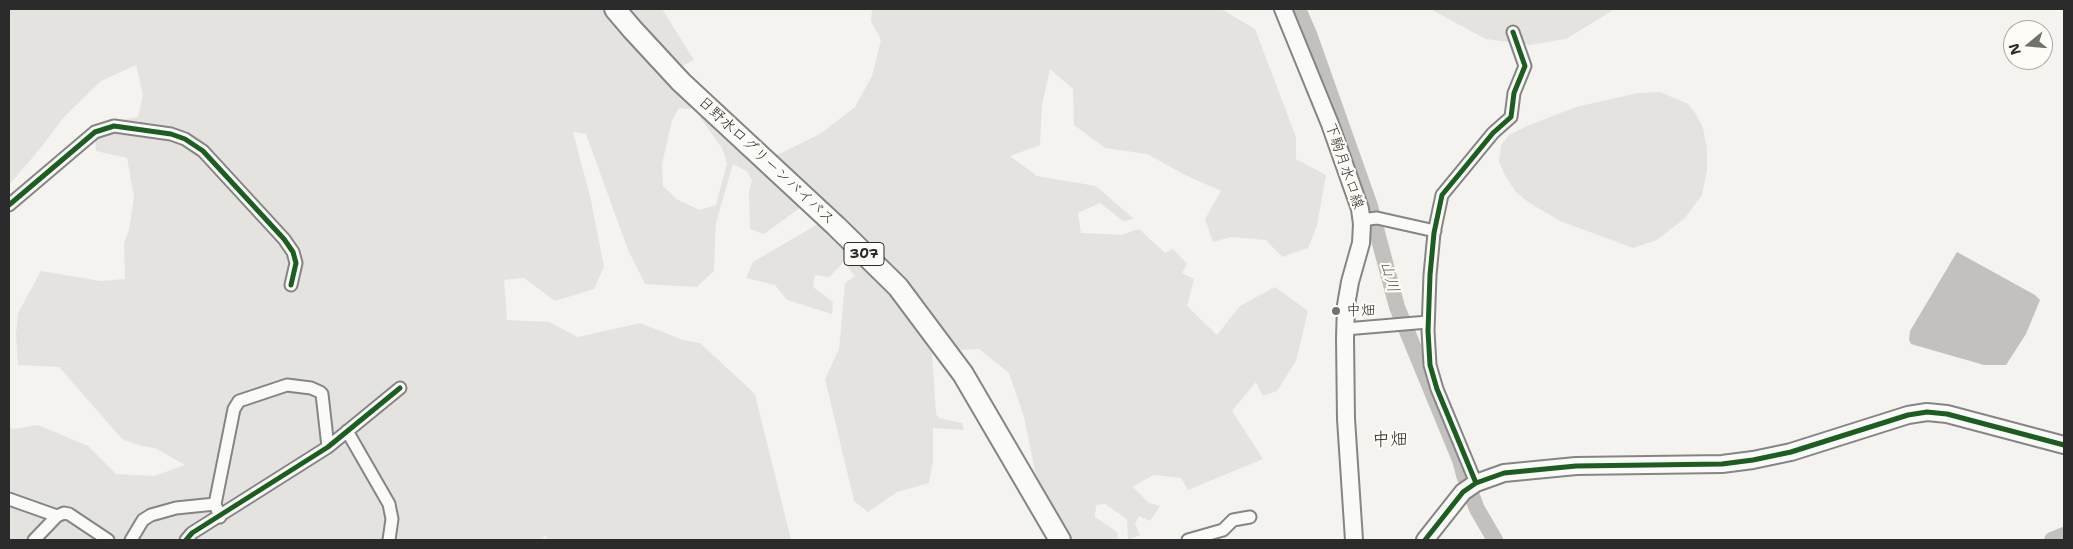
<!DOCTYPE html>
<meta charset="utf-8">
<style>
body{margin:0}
#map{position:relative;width:2073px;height:549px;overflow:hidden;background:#f4f3f0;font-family:"Shantell Sans",sans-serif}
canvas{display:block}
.frame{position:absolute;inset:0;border:10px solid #2b2b2b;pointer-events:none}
.north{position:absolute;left:2003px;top:20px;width:50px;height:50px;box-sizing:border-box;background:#fdfcf7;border:1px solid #a9a8a5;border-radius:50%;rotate:253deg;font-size:14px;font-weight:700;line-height:20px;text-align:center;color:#2b2b2b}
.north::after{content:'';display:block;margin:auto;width:18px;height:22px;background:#717170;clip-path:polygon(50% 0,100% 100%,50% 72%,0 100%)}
</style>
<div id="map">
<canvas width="2073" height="549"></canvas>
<div class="frame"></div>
<div class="north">N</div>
</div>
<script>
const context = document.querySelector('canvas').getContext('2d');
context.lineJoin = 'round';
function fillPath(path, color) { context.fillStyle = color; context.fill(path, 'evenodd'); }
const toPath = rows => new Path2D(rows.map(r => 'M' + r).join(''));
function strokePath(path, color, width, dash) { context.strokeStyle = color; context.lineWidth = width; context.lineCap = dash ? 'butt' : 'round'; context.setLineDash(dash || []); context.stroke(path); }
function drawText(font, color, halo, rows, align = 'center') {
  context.font = font + ' "Shantell Sans","Klee One",sans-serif'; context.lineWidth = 4.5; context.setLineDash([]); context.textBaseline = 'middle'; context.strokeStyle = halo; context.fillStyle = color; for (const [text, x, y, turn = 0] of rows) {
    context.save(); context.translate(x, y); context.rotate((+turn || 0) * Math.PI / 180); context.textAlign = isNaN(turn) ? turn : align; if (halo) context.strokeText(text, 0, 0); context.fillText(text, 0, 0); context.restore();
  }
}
fillPath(toPath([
 [9,9,608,9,695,103,689,109,679,108,672,121,662,164,663,186,678,200,700,210,716,205,727,163,722,148,699,116,703,111,804,205,764,234,750,229,749,192,752,180,747,171,733,164,716,223,714,271,697,287,645,284,628,250,586,134,573,132,591,200,604,267,594,289,555,301,524,278,504,280,507,320,549,322,578,337,640,323,683,340,700,343,755,394,791,540,547,540,545,535,542,540,9,540,9,426,13,429,38,425,88,446,116,474,154,476,185,465,155,448,141,446,122,439,59,367,18,365,16,335,18,313,41,271,101,281,125,279,124,243,129,230,134,197,127,158,96,151,94,124,138,117,143,95,136,65,101,81,64,117,39,150,9,185],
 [622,9,662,9,694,60,677,69],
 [872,9,1221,9,1255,29,1296,137,1296,159,1326,175,1317,226,1308,248,1282,257,1266,240,1231,237,1213,242,1205,219,1221,191,1183,174,1147,154,1105,148,1074,125,1073,89,1050,69,1042,105,1040,145,1010,156,1037,176,1096,186,1134,219,1123,221,1100,203,1078,213,1081,233,1121,235,1139,229,1165,253,1173,249,1187,264,1182,273,1194,279,1187,306,1217,335,1240,306,1275,287,1308,311,1296,361,1277,391,1263,396,1256,382,1232,411,1263,459,1188,490,1181,478,1153,475,1133,487,1149,503,1160,506,1150,521,1139,516,1135,524,1140,535,1128,540,1127,519,1105,504,1096,505,1095,517,1117,532,1118,540,1068,540,1039,491,1024,417,1009,373,979,349,956,350,775,156,820,134,855,107,872,76,881,40,871,21],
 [1430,9,1615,9,1566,39,1530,45,1486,39],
 [1660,92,1688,104,1695,113,1703,128,1707,148,1707,170,1702,195,1685,218,1657,240,1633,248,1560,221,1528,202,1515,191,1505,175,1499,162,1501,145,1509,135,1527,126,1576,107,1638,93],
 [823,221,902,302,931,340,936,414,939,418,962,423,964,430,933,428,933,461,929,483,897,492,868,512,854,501,825,379,839,349,845,283,855,276,844,262,829,277,815,275,813,287,833,302,832,314,787,300,775,285,746,278,753,262]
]), '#e4e3e0');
fillPath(toPath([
 [1957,252,2035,295,2040,300,2026,334,2006,365,1984,365,1911,344,1909,340,1910,331]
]), '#c2c1be');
strokePath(toPath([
 [1298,9,1309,34,1370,206,1397,307,1460,460,1464,475,1477,509,1495,540],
 [2052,540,2064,535]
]), '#c2c1be', 16);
const street = toPath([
 [9,205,95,132,114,126,171,134,185,139,203,151,284,239,293,252,296,263,291,285],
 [1361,220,1377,218,1435,231],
 [1345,329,1428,322],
 [347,431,389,504,392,519,389,540],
 [1476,483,1437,389,1430,365,1428,331,1430,275,1434,233,1442,195,1493,133,1511,117,1514,93,1525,66,1513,32],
 [9,499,57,516],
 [220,517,215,504,234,409,239,401,287,385,311,388,320,392,322,394,328,447],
 [34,540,57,516,64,513,69,514,108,540],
 [131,540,143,520,151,515,176,508,215,504],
 [186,540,192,533,328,447,400,388],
 [1188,540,1223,530,1233,520,1250,517]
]);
const secondary = toPath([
 [1283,9,1330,124,1360,209,1362,224,1361,243,1350,282,1346,305,1345,338,1346,419,1354,540],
 [1425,540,1463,492,1476,483,1504,473,1576,466,1722,464,1753,460,1791,452,1908,415,1927,412,1947,414,2064,445]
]);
const highway = toPath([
 [615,9,632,29,681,82,836,226,898,287,963,374,1060,540]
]);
strokePath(street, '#858584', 15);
strokePath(secondary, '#858584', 20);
strokePath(highway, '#858584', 24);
strokePath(street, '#fafaf8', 11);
strokePath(secondary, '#fafaf8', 16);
strokePath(highway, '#fafaf8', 20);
strokePath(toPath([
 [9,205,95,132,114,126,171,134,185,139,203,151,284,239,293,252,296,263,291,285],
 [1476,483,1437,389,1430,365,1428,331,1430,275,1434,233,1442,195,1493,133,1511,117,1514,93,1525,66,1513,32],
 [186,540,192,533,328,447,400,388],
 [1425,540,1463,492,1476,483,1504,473,1576,466,1722,464,1753,460,1791,452,1908,415,1927,412,1947,414,2064,445]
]), '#1b5e20', 5);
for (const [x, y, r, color] of [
 [1336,311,5,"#717170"]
]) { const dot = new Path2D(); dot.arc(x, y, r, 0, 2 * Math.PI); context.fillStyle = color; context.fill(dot); strokePath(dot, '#fdfcf7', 2); }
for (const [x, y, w] of [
 [864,254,40]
]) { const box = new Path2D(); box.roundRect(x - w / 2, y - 11.5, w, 23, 4); context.fillStyle = '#fdfcf7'; context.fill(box); strokePath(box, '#2b2b2b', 1); }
drawText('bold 14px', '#2b2b2b', null, [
 ["307",864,254]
]);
drawText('15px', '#2b2b2b', '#fdfcf7', [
 ["日野水口グリーンバイパス",766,161,43],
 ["下駒月水口線",1344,166,71]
]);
drawText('15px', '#2b2b2b', '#fdfcf7', [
 ["中畑",1346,311]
], 'left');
drawText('italic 16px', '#585857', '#fdfcf7', [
 ["山川",1389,277,75]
]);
drawText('18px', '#2b2b2b', '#fdfcf7', [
 ["中畑",1390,440]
]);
</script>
